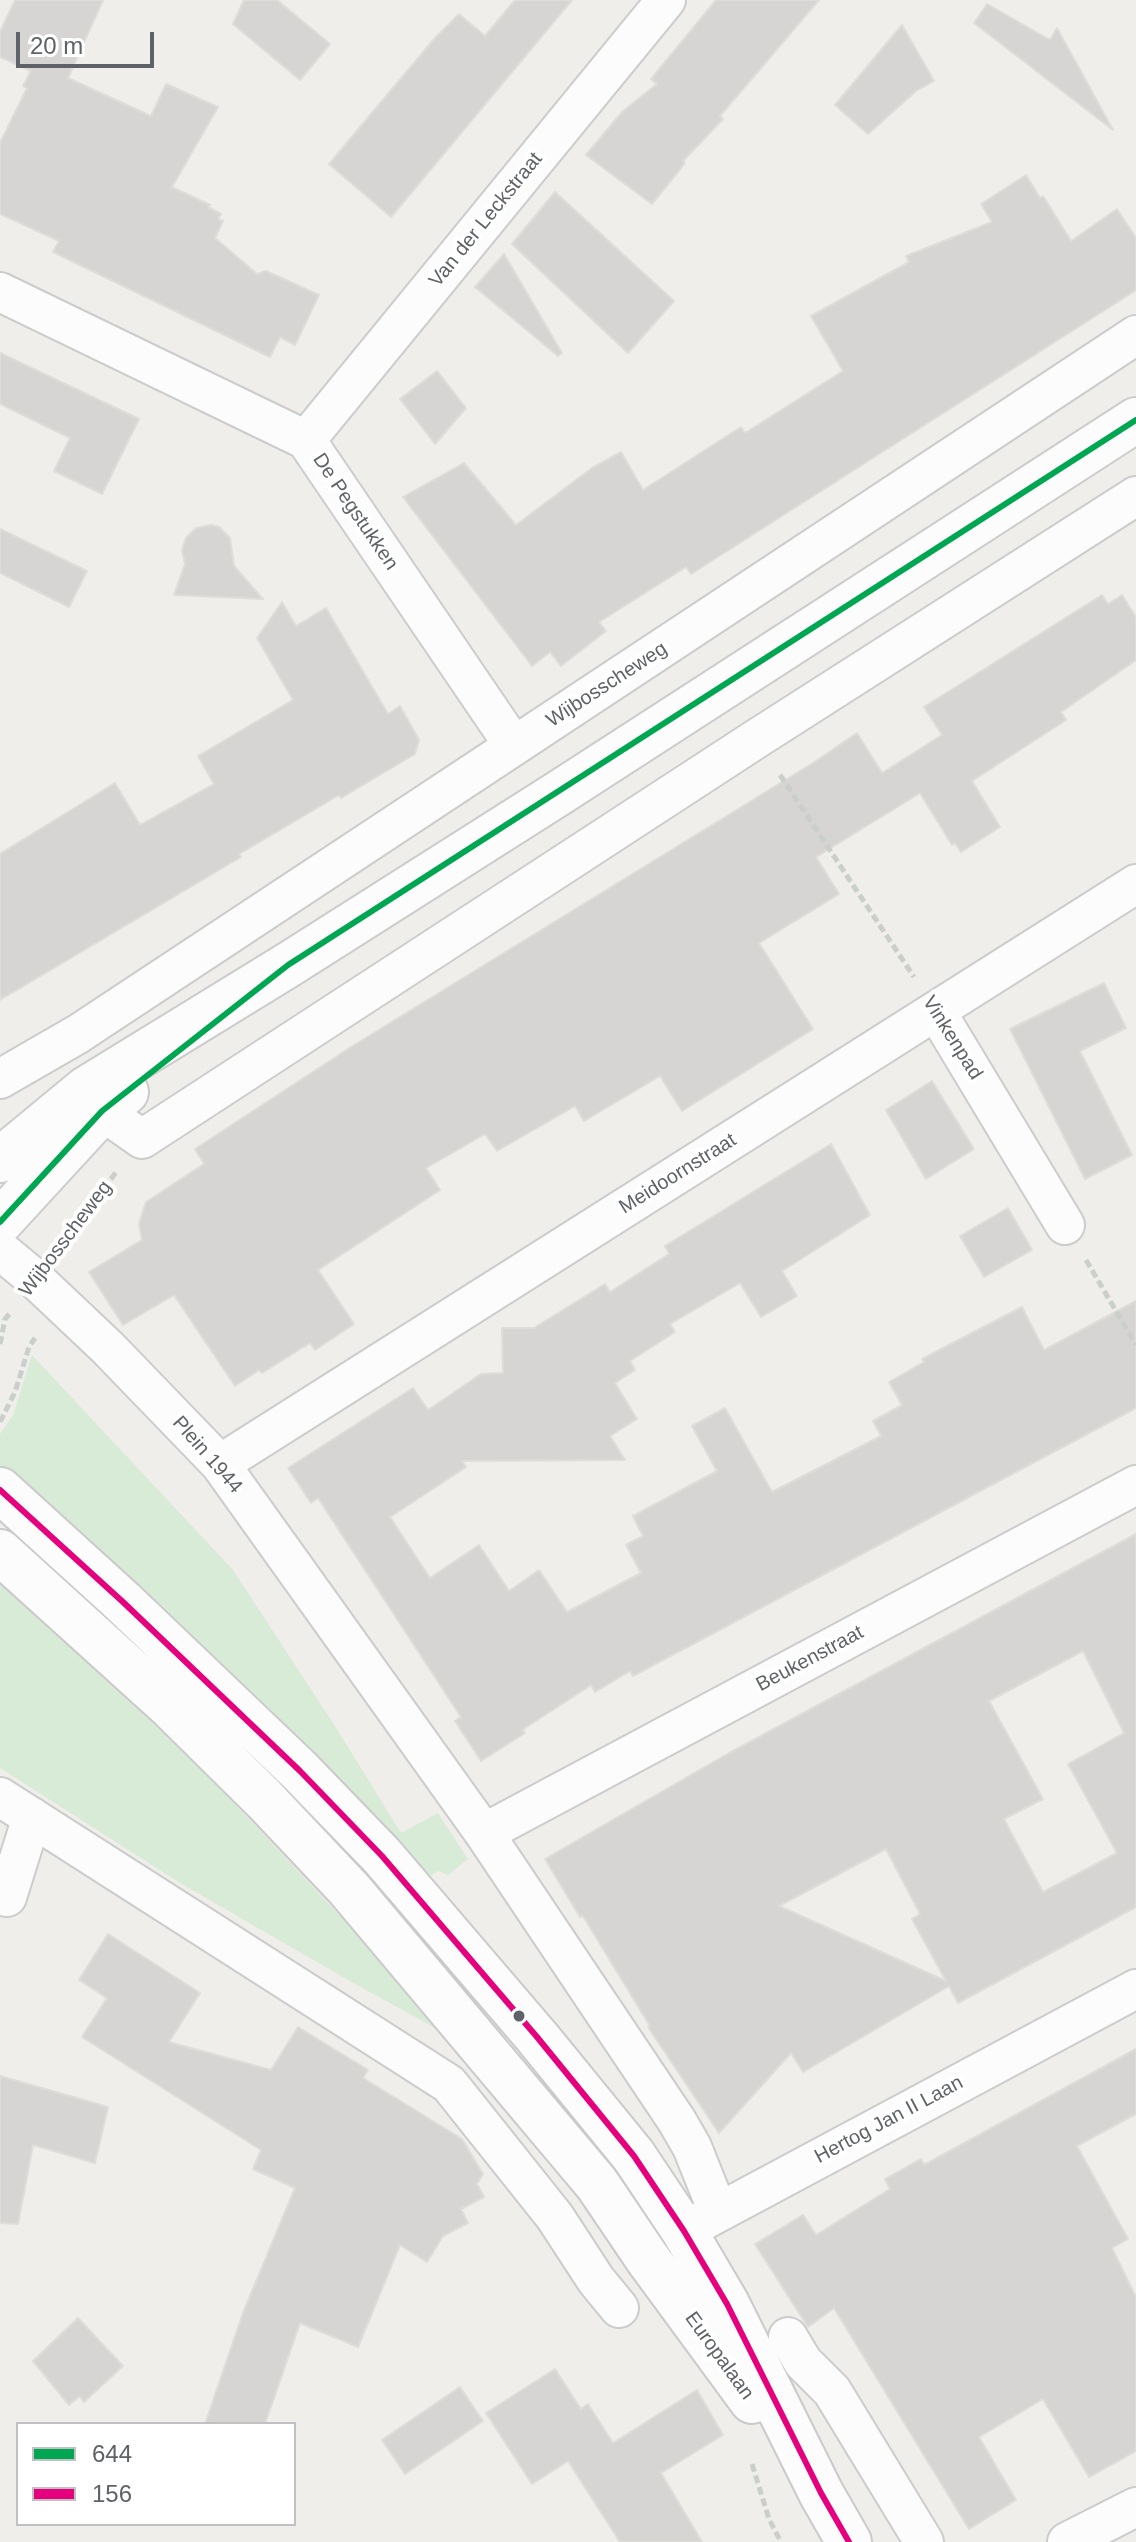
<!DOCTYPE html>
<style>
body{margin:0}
#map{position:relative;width:1136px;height:2542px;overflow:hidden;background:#efeeea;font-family:Helvetica,sans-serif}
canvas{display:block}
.legend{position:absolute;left:16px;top:2422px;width:280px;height:104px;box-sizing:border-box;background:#fff;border:2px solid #bfc1c3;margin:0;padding:10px 14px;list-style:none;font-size:24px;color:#5f6368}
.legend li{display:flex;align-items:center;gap:16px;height:40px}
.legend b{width:40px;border:2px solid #bfc1c3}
.scale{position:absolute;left:16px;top:32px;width:138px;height:36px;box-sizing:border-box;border:4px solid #5f6368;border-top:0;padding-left:10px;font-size:24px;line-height:28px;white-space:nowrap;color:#5f6368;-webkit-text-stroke:6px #fff;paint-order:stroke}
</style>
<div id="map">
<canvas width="1136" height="2542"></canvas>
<ul class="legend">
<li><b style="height:10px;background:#00a651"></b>644</li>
<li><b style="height:10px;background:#e5007d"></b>156</li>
</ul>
<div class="scale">20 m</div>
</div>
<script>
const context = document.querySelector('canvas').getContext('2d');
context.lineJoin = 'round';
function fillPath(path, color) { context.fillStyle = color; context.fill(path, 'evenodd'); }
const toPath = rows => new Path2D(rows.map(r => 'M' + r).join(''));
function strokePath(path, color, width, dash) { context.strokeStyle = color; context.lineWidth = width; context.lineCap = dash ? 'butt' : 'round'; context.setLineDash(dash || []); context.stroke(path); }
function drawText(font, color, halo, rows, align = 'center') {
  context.font = font + ' Helvetica,sans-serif'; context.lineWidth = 8; context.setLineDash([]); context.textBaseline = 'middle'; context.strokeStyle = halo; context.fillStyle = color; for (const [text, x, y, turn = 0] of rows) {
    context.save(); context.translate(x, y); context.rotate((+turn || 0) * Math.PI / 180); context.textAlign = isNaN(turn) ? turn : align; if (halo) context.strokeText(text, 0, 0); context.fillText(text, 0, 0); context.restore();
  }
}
fillPath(toPath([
 [32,1355,233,1570,335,1726,401,1833,438,1813,468,1859,448,1875,438,1871,420,1882,0,1477,0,1434,13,1415],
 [0,1584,98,1667,189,1755,421,2002,448,2035,348,1980,180,1883,0,1768]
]), '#d8ebd6');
const building = toPath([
 [15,0,103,0,68,78,151,116,166,84,218,107,172,187,210,205,208,207,221,214,218,219,223,221,215,238,257,274,266,271,319,295,295,345,280,337,270,357,53,252,59,241,0,214,0,143,27,88,23,86,31,71,0,57,0,32,15,0],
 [244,0,277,0,330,44,300,80,233,24,244,0],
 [515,0,572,0,391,217,329,164,435,38,459,14,485,36,515,0],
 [716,0,819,0,720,116,723,119,683,161,685,163,652,204,586,155,622,112,657,84,651,79,716,0],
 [987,4,1050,40,1057,28,1113,130,974,23,987,4],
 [902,25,934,81,916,91,868,134,835,105,902,25],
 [1026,175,1040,198,1043,196,1071,241,1117,209,1136,238,1136,290,691,574,686,567,599,622,606,631,561,666,550,652,532,666,403,497,464,463,516,525,592,468,621,452,643,490,741,427,745,433,843,371,811,316,909,262,906,256,992,222,981,204,1026,175],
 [555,192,674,301,628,353,512,244,555,192],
 [504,254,562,353,558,356,475,287,504,254],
 [0,353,139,419,102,494,54,471,70,438,0,404,0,353],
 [437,371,466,408,435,444,400,399,437,371],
 [211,525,219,527,230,538,234,566,263,599,174,595,185,564,182,550,186,538,196,528,211,525],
 [0,529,87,571,69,607,0,573,0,529],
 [1102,595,1108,604,1122,595,1136,617,1136,660,1061,712,1066,720,972,781,1000,827,961,852,955,843,952,845,920,793,816,857,839,894,759,943,813,1029,682,1111,660,1076,584,1121,575,1106,497,1151,485,1134,426,1168,440,1190,318,1270,354,1324,315,1350,310,1343,262,1373,259,1370,235,1386,174,1295,123,1325,89,1272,142,1240,139,1224,146,1202,204,1164,195,1149,351,1047,813,763,857,733,882,773,942,735,924,707,1102,595],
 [282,602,296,626,326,608,388,714,400,706,419,740,415,754,341,798,339,795,239,854,241,857,0,1000,0,854,115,783,140,825,214,784,198,756,293,700,257,638,282,602],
 [1104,983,1126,1028,1080,1051,1132,1155,1085,1179,1010,1029,1104,983],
 [932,1081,974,1149,926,1179,886,1110,932,1081],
 [831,1144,870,1215,782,1271,797,1296,761,1317,740,1283,670,1324,675,1332,630,1361,635,1370,615,1383,637,1419,610,1436,625,1460,462,1461,466,1467,390,1517,430,1578,479,1545,509,1591,539,1570,567,1612,641,1573,626,1545,643,1536,633,1516,717,1471,692,1426,725,1408,772,1492,881,1436,873,1421,902,1405,889,1382,924,1362,922,1359,1022,1307,1044,1350,1136,1301,1136,1408,633,1676,630,1671,595,1692,591,1685,522,1730,525,1733,481,1761,455,1721,461,1717,318,1498,311,1503,288,1468,413,1388,428,1410,481,1374,503,1373,502,1328,534,1328,605,1284,610,1292,669,1254,665,1246,831,1144],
 [1008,1208,1032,1250,984,1277,960,1236,1008,1208],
 [1136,1534,1136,1907,958,2003,949,1986,803,2072,791,2053,719,2133,648,2027,650,2026,583,1916,580,1917,545,1859,729,1753,1136,1534],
 [1083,1651,1124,1733,1068,1764,1117,1853,1043,1892,1004,1819,1043,1799,989,1701,1083,1651],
 [886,1849,920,1914,912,1919,946,1981,779,1906,886,1849],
 [108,1934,200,1993,169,2042,271,2070,298,2027,368,2070,363,2078,462,2139,483,2174,477,2184,484,2197,461,2209,468,2223,443,2236,427,2262,400,2245,358,2347,300,2323,265,2424,205,2424,243,2313,295,2188,253,2169,261,2150,82,2037,107,1998,79,1980,108,1934],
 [1136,2049,1136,2114,1077,2146,1128,2239,1112,2248,1136,2297,1136,2451,1089,2477,1043,2399,979,2437,1016,2500,969,2529,834,2308,808,2327,755,2244,803,2215,816,2235,890,2189,885,2179,921,2159,924,2165,1136,2049],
 [0,2076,108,2107,95,2163,33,2145,18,2224,0,2223,0,2076],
 [78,2318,123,2366,84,2402,80,2396,69,2405,33,2361,78,2318],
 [555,2369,581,2409,588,2404,613,2443,697,2390,723,2435,661,2473,702,2542,620,2542,568,2461,532,2484,486,2413,555,2369],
 [460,2387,483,2421,405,2474,382,2440,460,2387]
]);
fillPath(building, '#d6d5d3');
strokePath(building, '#deddd9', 2);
const minor = toPath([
 [0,292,306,440,514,746],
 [306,440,666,0],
 [936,1011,1065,1225],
 [0,1079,78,1034,1136,335],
 [86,1088,102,1111,142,1139,756,739,1136,496],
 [0,1250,35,1279,108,1348,220,1464,484,1833,677,2121,692,2147,718,2212],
 [220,1464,1136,884],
 [0,1797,449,2084,555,2217,596,2280,619,2308],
 [484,1833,1136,1485],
 [7,1897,32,1817],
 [695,2225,1136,1989],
 [788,2337,803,2362,832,2391,924,2542],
 [1067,2542,1136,2507]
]);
const tertiary = toPath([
 [0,1160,86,1089,288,965,559,793,1136,420],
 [0,1222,102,1111,126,1092]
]);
const secondary = toPath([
 [0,1490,123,1602,300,1771,382,1856,537,2037,634,2156,684,2231,727,2304,821,2493,849,2542],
 [0,1552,171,1707,264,1799,349,1889,597,2184,647,2258,752,2401]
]);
strokePath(minor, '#cbcccc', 42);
strokePath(tertiary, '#cbcccc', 48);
strokePath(secondary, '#cacacb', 48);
strokePath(toPath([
 [780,775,914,977],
 [60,1246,117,1171],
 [1086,1260,1136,1345],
 [0,1344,5,1319,11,1312],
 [0,1422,15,1392,29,1347,35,1338],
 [752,2464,769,2519,781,2542]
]), '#cacfcc', 5, [8, 4]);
strokePath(minor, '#fdfcfc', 38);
strokePath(tertiary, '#fdfcfc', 44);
strokePath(secondary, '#fdfcfc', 44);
strokePath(toPath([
 [0,1222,102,1111,288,965,1136,420]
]), '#00a651', 6);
strokePath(toPath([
 [0,1490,123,1602,300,1771,382,1856,537,2037,634,2156,684,2231,727,2304,821,2493,849,2542]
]), '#e5007d', 6);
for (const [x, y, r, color] of [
 [519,2016,7,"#5f6368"]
]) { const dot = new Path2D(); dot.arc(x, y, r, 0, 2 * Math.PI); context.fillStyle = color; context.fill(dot); strokePath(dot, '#fff', 3); }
drawText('20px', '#5f6368', '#fff', [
 ["Van der Leckstraat",486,220,-51],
 ["De Pegstukken",355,512,56],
 ["Wijbosscheweg",607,685,-33],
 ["Vinkenpad",952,1038,58],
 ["Meidoornstraat",678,1174,-32],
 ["Wijbosscheweg",66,1239,-53],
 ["Plein 1944",207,1455,49],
 ["Beukenstraat",810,1659,-28],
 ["Hertog Jan II Laan",889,2120,-28],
 ["Europalaan",719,2356,54]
]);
</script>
